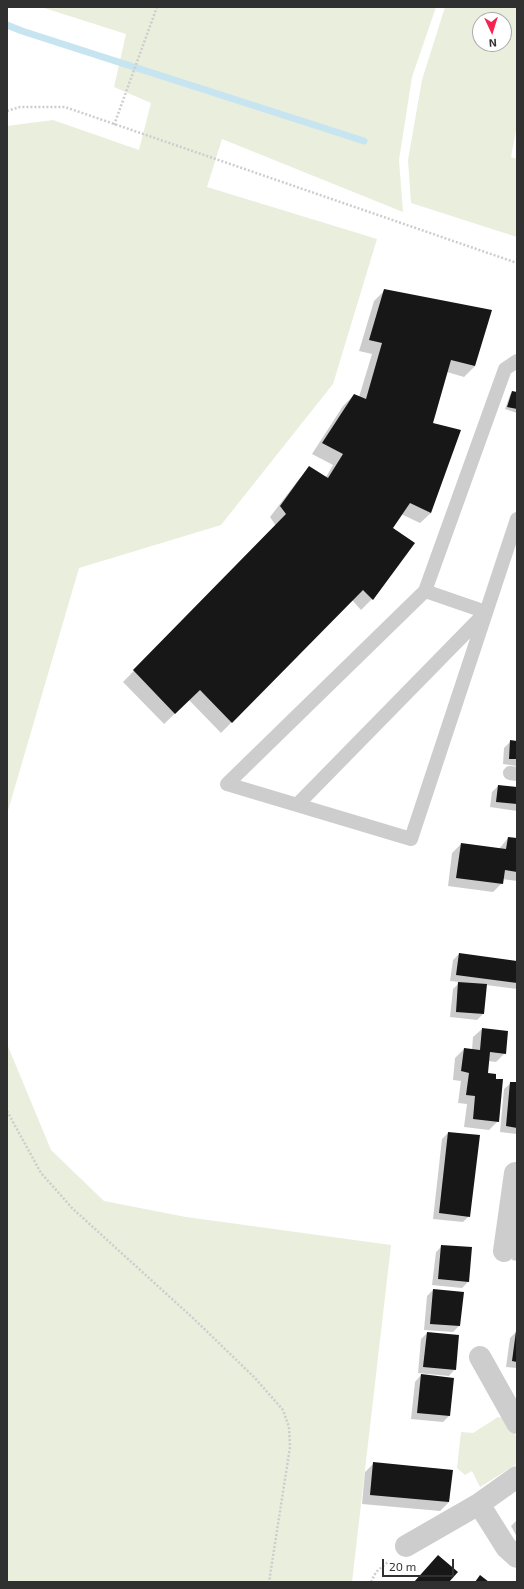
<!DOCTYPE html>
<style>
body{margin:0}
#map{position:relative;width:524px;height:1589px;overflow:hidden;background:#fff;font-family:"Exo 2",sans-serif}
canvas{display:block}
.frame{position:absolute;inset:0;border:8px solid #303030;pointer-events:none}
.north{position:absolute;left:472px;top:12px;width:40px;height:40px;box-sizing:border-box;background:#fff;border:1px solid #acacac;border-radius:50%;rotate:176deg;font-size:11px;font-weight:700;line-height:16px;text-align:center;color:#303030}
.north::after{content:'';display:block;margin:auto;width:14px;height:18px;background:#f62350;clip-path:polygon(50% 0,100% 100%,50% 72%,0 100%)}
.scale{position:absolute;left:382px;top:1559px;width:72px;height:18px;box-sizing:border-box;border:2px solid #303030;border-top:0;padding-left:5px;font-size:12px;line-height:14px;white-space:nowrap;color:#303030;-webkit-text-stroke:3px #fff;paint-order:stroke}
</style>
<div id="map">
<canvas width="524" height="1589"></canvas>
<div class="frame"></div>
<div class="north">N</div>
<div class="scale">20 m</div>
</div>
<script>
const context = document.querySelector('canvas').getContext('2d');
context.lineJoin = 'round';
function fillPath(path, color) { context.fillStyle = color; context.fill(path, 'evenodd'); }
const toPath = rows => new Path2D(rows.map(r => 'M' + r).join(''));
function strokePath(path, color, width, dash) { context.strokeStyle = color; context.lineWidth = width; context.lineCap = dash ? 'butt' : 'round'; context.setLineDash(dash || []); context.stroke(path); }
fillPath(toPath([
 [41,7,436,7,412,77,399,160,403,212,222,139,207,187,377,239,333,384,221,525,79,568,7,814,7,126,53,120,139,150,151,103,114,87,126,34],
 [445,7,517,7,517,125,511,157,517,159,517,237,411,203,408,160,422,80],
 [480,20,504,20,504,44,480,44],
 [7,1044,51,1150,104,1201,186,1217,391,1245,352,1582,7,1582],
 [498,1417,509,1420,517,1439,517,1464,480,1487,472,1471,465,1475,457,1468,461,1432,473,1433]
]), '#e9eedd');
fillPath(toPath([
 [385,290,475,366,464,377,447,372,431,423,431,513,420,523,401,514,392,528,414,543,372,599,361,610,352,600,221,733,189,700,164,724,123,682,276,526,270,517,299,479,310,468,326,477,333,465,312,454,343,406,354,395,359,397,372,354,359,351,374,301],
 [513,392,517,393,517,413,505,409,510,395],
 [511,741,517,742,517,766,503,764,504,748],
 [498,786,517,788,517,811,490,807,492,792],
 [508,838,517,839,517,881,502,879,502,883,493,892,448,886,452,853,461,844,499,849],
 [459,954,517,962,517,989,486,985,483,1014,477,1020,450,1017,453,989,460,982,450,981,453,960],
 [482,1029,505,1053,496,1062,488,1061,487,1074,498,1121,489,1130,464,1127,467,1104,458,1103,461,1081,453,1080,455,1058,464,1049,472,1050,473,1037],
 [511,1083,517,1083,517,1134,500,1132,504,1089],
 [448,1133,469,1216,463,1222,433,1219,442,1139],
 [517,1231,517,1261,512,1260,515,1233],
 [442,1246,468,1282,462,1288,432,1285,436,1252],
 [433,1290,462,1293,459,1326,453,1332,424,1330,427,1296],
 [516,1332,517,1332,517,1368,506,1367,510,1338],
 [427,1333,455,1369,449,1376,418,1373,421,1339],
 [421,1375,453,1379,449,1416,443,1422,411,1419,415,1382],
 [374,1463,452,1470,449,1502,440,1511,362,1504,365,1472],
 [517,1520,517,1537,511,1526]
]), '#0003');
strokePath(toPath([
 [7,25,22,31,364,141]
]), '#c7e5f0', 7);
fillPath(toPath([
 [384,289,492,310,475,366,451,360,433,423,461,430,431,513,410,503,393,528,415,543,373,600,363,590,232,723,200,690,175,714,133,670,286,514,280,506,309,466,328,478,343,454,322,443,354,394,366,399,382,343,369,340],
 [512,391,517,392,517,409,507,407],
 [510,740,517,741,517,759,509,759],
 [498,785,517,787,517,804,496,802],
 [508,837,517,838,517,872,505,870,503,884,456,878,461,843,506,849],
 [459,953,517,961,517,983,456,975],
 [458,982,487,984,484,1014,456,1012],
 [482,1028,508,1031,506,1054,490,1052,488,1073,496,1074,496,1079,503,1079,499,1122,473,1119,475,1096,466,1095,469,1073,461,1071,464,1048,480,1050],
 [510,1082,517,1082,517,1128,506,1126],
 [448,1132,480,1135,470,1217,439,1213],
 [441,1245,472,1247,469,1282,438,1279],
 [433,1289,464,1292,460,1326,430,1324],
 [516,1331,517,1331,517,1362,512,1361],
 [427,1332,459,1335,456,1370,423,1367],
 [421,1374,454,1378,450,1416,417,1413],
 [373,1462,453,1470,449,1502,370,1495],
 [438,1555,458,1572,449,1582,414,1582],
 [480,1575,489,1582,475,1582]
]), '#171717');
strokePath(toPath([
 [7,111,20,107,65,107,517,263],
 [114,125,157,7],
 [7,1111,41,1173,72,1208,194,1319,255,1378,283,1410,289,1427,290,1447,269,1582],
 [371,1582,376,1572,389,1561]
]), '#cdcdcd', 2.5, [2, 2]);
strokePath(toPath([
 [517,361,505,369,425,591,227,784,411,839,517,519],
 [510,773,517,774],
 [297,805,486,612,425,591]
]), '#cdcdcd', 14);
strokePath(toPath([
 [504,1251,515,1173,517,1173],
 [480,1357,517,1423],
 [479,1504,506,1547,517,1557],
 [406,1546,479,1504,517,1477]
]), '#cdcdcd', 22);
</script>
